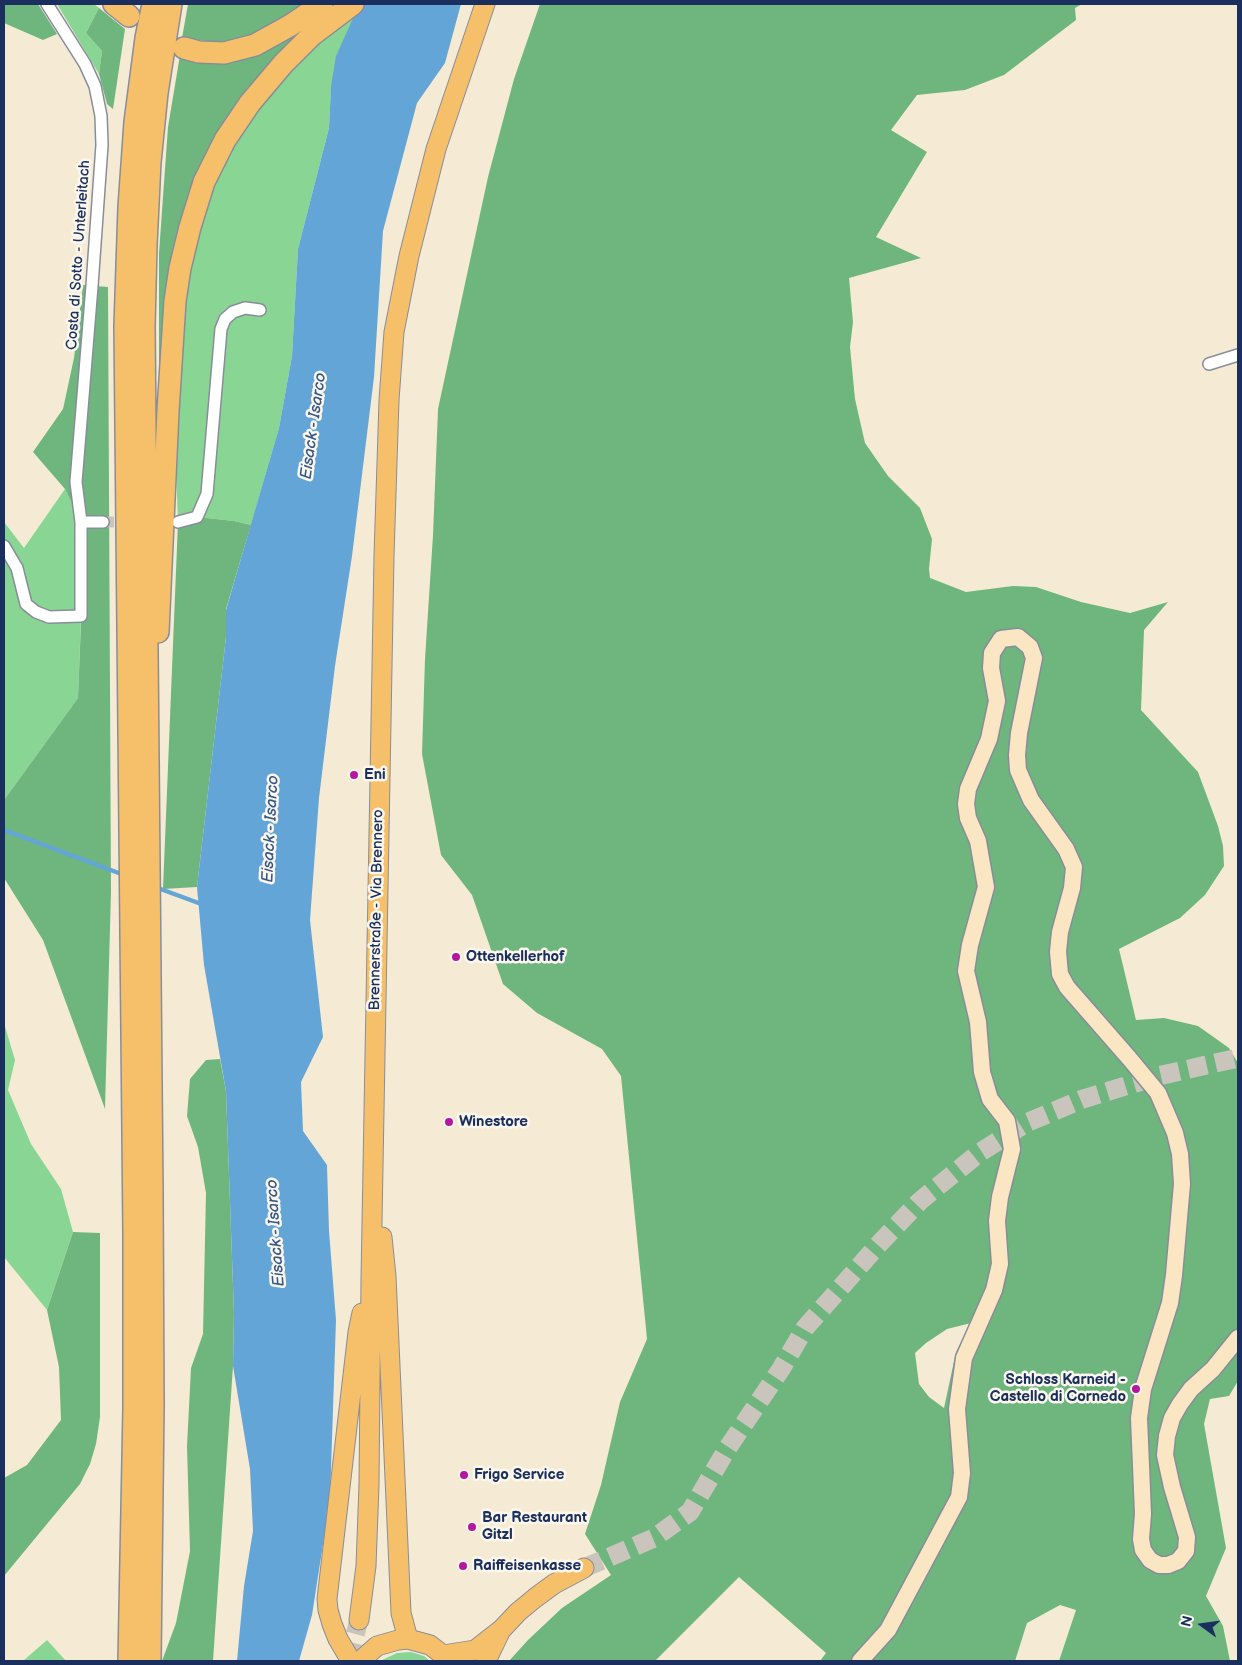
<!DOCTYPE html>
<meta charset="utf-8">
<style>
body{margin:0}
#map{position:relative;width:1242px;height:1665px;overflow:hidden;background:#f5ebd5;font-family:"Balsamiq Sans",sans-serif}
canvas{display:block}
.frame{position:absolute;inset:0;border:5px solid #1b2f5e;pointer-events:none}
.north{position:absolute;left:1177px;top:1600px;width:50px;height:50px;-webkit-text-stroke:4px #fbf7ec;paint-order:stroke;rotate:284deg;font-size:14px;font-weight:700;line-height:20px;text-align:center;color:#1b2f5e}
.north::after{content:'';display:block;margin:auto;width:18px;height:22px;background:#1b2f5e;clip-path:polygon(50% 0,100% 100%,50% 72%,0 100%)}
</style>
<div id="map">
<canvas width="1242" height="1665"></canvas>
<div class="frame"></div>
<div class="north">N</div>
</div>
<script>
const context = document.querySelector('canvas').getContext('2d');
context.lineJoin = 'round';
function fillPath(path, color) { context.fillStyle = color; context.fill(path, 'evenodd'); }
const toPath = rows => new Path2D(rows.map(r => 'M' + r).join(''));
function strokePath(path, color, width, dash) { context.strokeStyle = color; context.lineWidth = width; context.lineCap = dash ? 'butt' : 'round'; context.setLineDash(dash || []); context.stroke(path); }
function drawText(font, color, halo, rows, align = 'center') {
  context.font = font + ' "Balsamiq Sans",sans-serif'; context.lineWidth = 5; context.setLineDash([]); context.textBaseline = 'middle'; context.strokeStyle = halo; context.fillStyle = color; for (const [text, x, y, turn = 0] of rows) {
    context.save(); context.translate(x, y); context.rotate((+turn || 0) * Math.PI / 180); context.textAlign = isNaN(turn) ? turn : align; if (halo) context.strokeText(text, 0, 0); context.fillText(text, 0, 0); context.restore();
  }
}
fillPath(toPath([
 [57,4,94,4,99,8,86,33,102,51,99,74],
 [355,14,331,86,329,128,298,249,292,356,279,428,251,525,234,521,197,517,178,522,176,466,179,369,185,302,201,219,216,180,235,143,258,107,286,73,332,31],
 [65,489,81,522,81,616,78,698,4,800,4,522,24,548],
 [4,1023,15,1060,8,1090,31,1144,61,1189,73,1232,47,1310,4,1257],
 [47,1640,66,1661,23,1661],
 [411,1652,424,1656,430,1661,380,1661,397,1653]
]), '#88d594');
fillPath(toPath([
 [4,4,38,4,57,34,43,40,4,23],
 [188,4,305,4,277,23,251,35,234,41,216,42,182,38],
 [540,4,1082,4,1075,8,1076,20,1004,75,965,90,917,95,891,130,927,152,876,237,921,258,849,278,853,322,850,347,855,399,865,443,888,476,920,508,932,539,929,569,930,578,966,592,1013,586,1036,587,1081,602,1130,613,1168,602,1144,630,1141,710,1198,772,1218,826,1223,846,1224,866,1205,895,1180,918,1119,949,1136,1020,1164,1018,1198,1026,1229,1048,1238,1063,1238,1381,1229,1396,1210,1399,1204,1424,1226,1548,1206,1596,1223,1626,1230,1661,1059,1661,1076,1610,1060,1605,1027,1623,1015,1661,820,1661,826,1653,739,1577,655,1661,509,1661,528,1640,562,1608,611,1575,585,1534,601,1485,620,1402,647,1339,621,1076,602,1049,537,1013,503,984,472,895,441,855,422,754,425,659,433,535,438,409,488,177,514,79],
 [971,1323,956,1352,944,1408,929,1397,919,1384,915,1353,926,1343,947,1329],
 [99,8,125,29,113,109,107,104,99,74,102,51,86,33],
 [311,23,228,120,159,364,159,253,168,127,180,55],
 [83,285,108,287,111,892,105,1109,43,940,4,878,4,800,78,698,81,622,81,522,65,489,33,452,63,409,74,358],
 [197,517,234,521,251,525,226,609,226,637,197,887,163,889,178,522],
 [220,1059,226,1091,234,1313,233,1366,213,1661,162,1661,176,1623,190,1551,187,1446,191,1368,203,1334,206,1193,198,1147,187,1116,190,1079,206,1060],
 [73,1232,100,1233,100,1417,96,1444,90,1464,80,1484,4,1576,4,1478,27,1465,61,1420,59,1367,47,1310]
]), '#6eb67e');
fillPath(toPath([
 [354,4,461,4,445,63,417,103,383,231,374,377,352,556,335,666,319,798,310,920,323,1037,301,1082,303,1131,327,1165,329,1231,336,1320,330,1499,312,1615,299,1661,237,1661,244,1586,253,1531,250,1469,233,1366,234,1313,226,1091,204,965,197,887,226,637,226,610,279,428,292,356,298,249,329,128,331,86,336,56,355,14]
]), '#64a5d7');
strokePath(toPath([
 [4,830,124,875],
 [155,887,204,905]
]), '#64a5d7', 4.5);
strokePath(toPath([
 [103,522,132,522]
]), '#c9c5bd', 11, [11, 5.5]);
strokePath(toPath([
 [584,1568,654,1538,690,1512,727,1449,781,1369,805,1328,878,1245,920,1201,979,1153,1026,1123,1083,1099,1158,1076,1238,1058],
 [348,1661,359,1620]
]), '#c9c5bd', 19, [19, 9]);
const street = toPath([
 [1209,364,1238,355],
 [81,522,103,522],
 [178,522,197,517,207,494,221,329,225,319,233,312,245,308,260,310],
 [4,546,17,568,26,604,36,612,49,617,81,616,81,522,76,482,92,286,102,145,101,116,95,86,85,64,47,4]
]);
const secondary = toPath([
 [860,1661,888,1630,959,1497,962,1473,957,1409,964,1358,994,1290,1000,1264,997,1221,1000,1197,1012,1149,1007,1121,990,1099,982,1072,978,1022,966,971,970,945,986,887,978,841,968,818,966,804,968,789,989,739,997,701,991,668,992,653,1001,639,1018,637,1030,647,1034,658,1019,733,1017,755,1018,770,1031,800,1066,849,1074,867,1072,888,1060,932,1058,952,1060,974,1067,987,1129,1058,1158,1093,1175,1133,1180,1154,1182,1184,1174,1275,1170,1303,1143,1389,1139,1418,1143,1514,1141,1539,1143,1550,1150,1560,1159,1565,1168,1565,1178,1561,1186,1551,1187,1537,1172,1487,1165,1455,1167,1436,1172,1418,1180,1404,1191,1389,1213,1369,1238,1338]
]);
const primary = toPath([
 [382,1237,386,1276,401,1613,408,1639],
 [359,1620,366,1566,369,1485,371,1278,384,556,389,400,394,332,409,256,436,149,485,4],
 [443,1655,475,1650,502,1629,518,1612,535,1598,554,1584,584,1568],
 [351,1661,338,1639,332,1624,328,1610,327,1599,358,1332,362,1313],
 [360,1661,377,1646,398,1640,408,1639,430,1645,443,1655,449,1661],
 [486,1661,500,1632]
]);
const highway = toPath([
 [114,4,129,16],
 [184,48,199,52,224,53,255,45,291,25,322,4],
 [158,632,168,411,175,301,180,268,190,227,204,182,225,140,250,103,283,64,312,35,353,4],
 [129,1661,134,1408,134,1234,125,326,129,207,135,122,146,38,153,4],
 [150,1661,153,1405,152,1192,144,326,146,245,150,162,157,93,171,4]
]);
strokePath(street, '#888d9a', 14);
strokePath(secondary, '#888d9a', 19);
strokePath(primary, '#888d9a', 21);
strokePath(highway, '#888d9a', 24);
strokePath(street, '#fff', 11);
strokePath(secondary, '#fbe6c4', 16);
strokePath(primary, '#f6c06b', 19);
strokePath(highway, '#f6c06b', 21);
for (const [x, y, r, color] of [
 [354,775,5,"#b5179e"],
 [456,957,5,"#b5179e"],
 [449,1122,5,"#b5179e"],
 [1136,1389,5,"#b5179e"],
 [464,1475,5,"#b5179e"],
 [472,1527,5,"#b5179e"],
 [463,1566,5,"#b5179e"]
]) { const dot = new Path2D(); dot.arc(x, y, r, 0, 2 * Math.PI); context.fillStyle = color; context.fill(dot); strokePath(dot, '#fbf7ec', 2); }
drawText('15px', '#1b2f5e', '#fbf7ec', [
 ["Costa di Sotto - Unterleitach",79,255,-86],
 ["Brennerstraße - Via Brennero",377,910,-89]
]);
drawText('bold 15px', '#1b2f5e', '#fbf7ec', [
 ["Eni",364,775],
 ["Ottenkellerhof",466,957],
 ["Winestore",459,1122],
 ["Schloss Karneid -",1126,1380,"right"],
 ["Castello di Cornedo",1126,1397,"right"],
 ["Frigo Service",474,1475],
 ["Bar Restaurant",482,1518],
 ["Gitzl",482,1535],
 ["Raiffeisenkasse",473,1566]
], 'left');
drawText('italic 16px', '#355888', '#fbf7ec', [
 ["Eisack - Isarco",314,426,-82],
 ["Eisack - Isarco",271,829,-87],
 ["Eisack - Isarco",276,1233,-94]
]);
</script>
